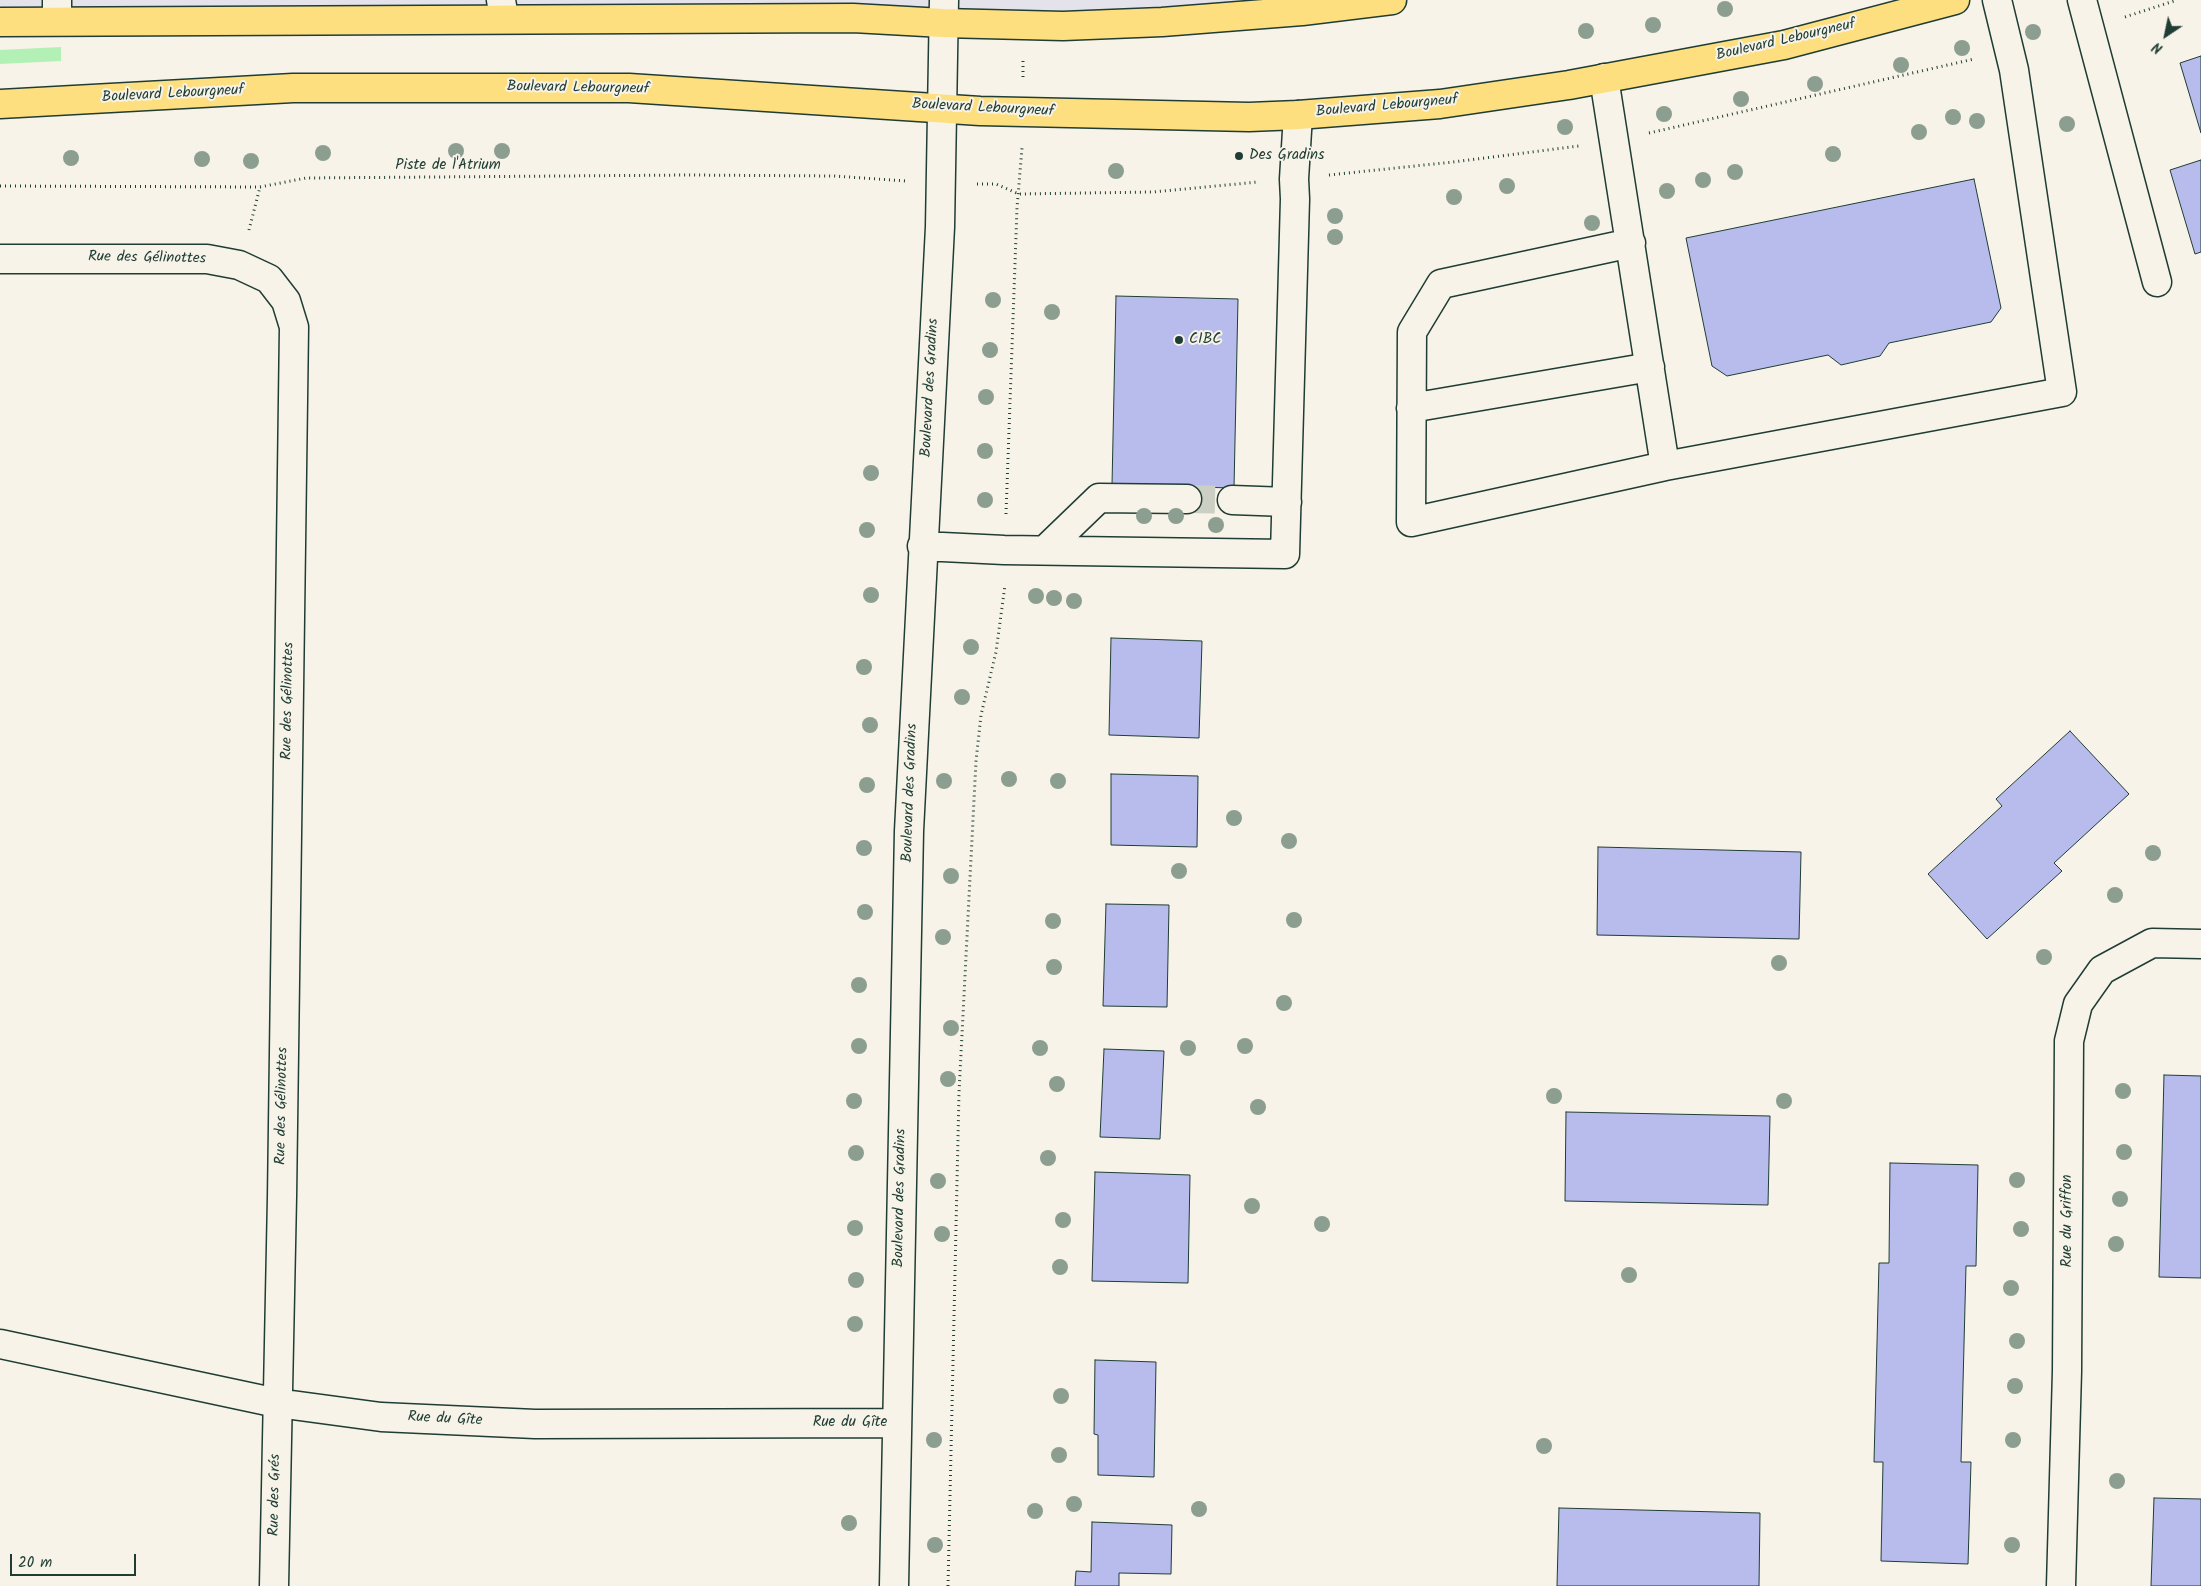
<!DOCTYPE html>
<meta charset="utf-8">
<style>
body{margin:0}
#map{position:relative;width:2201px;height:1586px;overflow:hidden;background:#f7f3e8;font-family:Kalam,sans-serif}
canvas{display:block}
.north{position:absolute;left:2141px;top:10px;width:50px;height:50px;-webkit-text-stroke:4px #f7f3e8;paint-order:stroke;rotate:214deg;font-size:14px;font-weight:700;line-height:20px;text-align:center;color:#1f3d34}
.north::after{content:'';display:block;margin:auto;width:18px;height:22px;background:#1f3d34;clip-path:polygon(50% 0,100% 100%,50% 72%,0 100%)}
.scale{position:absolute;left:10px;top:1554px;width:126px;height:22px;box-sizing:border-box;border:2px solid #1f3d34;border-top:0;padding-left:6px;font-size:15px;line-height:18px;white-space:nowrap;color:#1f3d34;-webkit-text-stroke:4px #f7f3e8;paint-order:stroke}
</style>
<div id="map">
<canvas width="2201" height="1586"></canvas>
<div class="north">N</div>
<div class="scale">20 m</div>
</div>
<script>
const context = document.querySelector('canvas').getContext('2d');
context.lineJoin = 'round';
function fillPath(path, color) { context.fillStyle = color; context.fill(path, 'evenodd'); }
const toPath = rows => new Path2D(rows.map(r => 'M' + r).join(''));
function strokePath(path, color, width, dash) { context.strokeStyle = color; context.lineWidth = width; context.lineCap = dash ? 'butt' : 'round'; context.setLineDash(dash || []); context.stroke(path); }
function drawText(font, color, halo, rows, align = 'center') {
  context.font = font + ' Kalam,sans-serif'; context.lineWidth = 4; context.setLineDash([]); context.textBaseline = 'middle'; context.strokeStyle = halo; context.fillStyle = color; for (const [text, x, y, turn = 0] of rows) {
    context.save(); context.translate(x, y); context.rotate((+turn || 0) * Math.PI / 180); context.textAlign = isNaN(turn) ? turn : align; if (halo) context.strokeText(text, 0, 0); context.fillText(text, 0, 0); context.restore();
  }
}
fillPath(toPath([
 [0,0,1392,0,1302,11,0,22]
]), '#e4e2ea');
fillPath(toPath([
 [61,47,61,61,0,64,0,50]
]), '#b2f0b6');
const building = toPath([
 [2201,56,2201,133,2180,63,2201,56],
 [2201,160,2201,252,2195,254,2170,170,2201,160],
 [1974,179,2001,308,1991,322,1889,343,1880,356,1841,365,1828,355,1727,376,1712,366,1686,238,1974,179],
 [1116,296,1238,299,1234,488,1112,485,1116,296],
 [1111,638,1202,641,1199,738,1109,735,1111,638],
 [2070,731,2129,794,2054,863,2062,871,1987,939,1928,874,2002,806,1996,799,2070,731],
 [1111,774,1198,776,1197,847,1111,845,1111,774],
 [1598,847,1801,852,1799,939,1597,935,1598,847],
 [1106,904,1169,905,1167,1007,1103,1006,1106,904],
 [1104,1049,1164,1051,1160,1139,1100,1137,1104,1049],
 [2164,1075,2201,1076,2201,1278,2159,1277,2164,1075],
 [1566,1112,1770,1116,1768,1205,1565,1201,1566,1112],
 [1890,1163,1978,1165,1976,1266,1966,1266,1961,1462,1971,1462,1968,1564,1881,1561,1883,1462,1874,1462,1879,1263,1889,1263,1890,1163],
 [1095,1172,1190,1175,1188,1283,1092,1281,1095,1172],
 [1095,1360,1156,1362,1154,1477,1098,1475,1098,1435,1094,1434,1095,1360],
 [2154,1498,2201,1499,2201,1586,2151,1586,2154,1498],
 [1559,1508,1760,1513,1759,1586,1557,1586,1559,1508],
 [1092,1522,1172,1525,1171,1574,1119,1573,1119,1586,1075,1586,1076,1571,1091,1572,1092,1522]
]);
fillPath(building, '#b8bced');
strokePath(building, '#1f3d34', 1);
strokePath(toPath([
 [1187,499,1232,500]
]), '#cccfc4', 28, [28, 14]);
const minor = toPath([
 [501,0,504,18],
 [2082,0,2157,282],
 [57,21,57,0],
 [1604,78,1665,466],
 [1631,243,1441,284,1412,332,1411,522,1665,466,2062,392,2014,70,1997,0],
 [0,259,207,259,239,265,269,279,286,301,294,327,282,1197,274,1586],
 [1411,408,1650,367],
 [1232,500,1287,502],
 [922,546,1004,550,1285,554,1295,199,1294,179,1298,115],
 [1045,550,1099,498,1187,499],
 [0,1344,277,1403,381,1417,535,1424,897,1423],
 [894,1586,909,831,940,227,944,0],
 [2061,1586,2067,1371,2069,1041,2078,1004,2102,970,2152,943,2201,944]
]);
const major = toPath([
 [0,22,853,18,943,23,1063,26,1162,22,1302,11,1392,0],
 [0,104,293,88,629,88,980,111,1249,117,1298,115,1440,104,1569,85,1784,45,1955,0]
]);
strokePath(minor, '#1f3d34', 31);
strokePath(major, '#1f3d34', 31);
strokePath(toPath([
 [2125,17,2177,0],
 [1023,77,1023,61],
 [1649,133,1974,59],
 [1329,175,1453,162,1579,146],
 [977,184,996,184,1019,194,1153,192,1258,182],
 [0,186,260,187,306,178,688,175,834,176,906,181],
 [249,230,260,187],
 [1006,514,1017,208,1022,148],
 [948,1586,959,1093,976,761,981,715,996,652,1005,585]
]), '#1f3d34', 3, [1, 4]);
strokePath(minor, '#f7f3e8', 28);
strokePath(major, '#fddf80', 28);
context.fillStyle = '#8c9e90';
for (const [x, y] of [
 [1725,9],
 [1653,25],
 [1586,31],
 [2033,32],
 [1962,48],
 [1901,65],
 [1815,84],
 [1741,99],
 [1664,114],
 [1953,117],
 [1977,121],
 [2067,124],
 [1565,127],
 [1919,132],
 [456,151],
 [502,151],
 [323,153],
 [1833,154],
 [71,158],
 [202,159],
 [251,161],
 [1116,171],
 [1735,172],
 [1703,180],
 [1507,186],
 [1667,191],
 [1454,197],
 [1335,216],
 [1592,223],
 [1335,237],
 [993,300],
 [1052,312],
 [990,350],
 [986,397],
 [985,451],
 [871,473],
 [985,500],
 [1144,516],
 [1176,516],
 [1216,525],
 [867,530],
 [871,595],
 [1036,596],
 [1054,598],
 [1074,601],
 [971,647],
 [864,667],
 [962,697],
 [870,725],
 [1009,779],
 [944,781],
 [1058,781],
 [867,785],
 [1234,818],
 [1289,841],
 [864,848],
 [2153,853],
 [1179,871],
 [951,876],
 [2115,895],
 [865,912],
 [1294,920],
 [1053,921],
 [943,937],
 [2044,957],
 [1779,963],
 [1054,967],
 [859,985],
 [1284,1003],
 [951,1028],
 [859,1046],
 [1245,1046],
 [1040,1048],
 [1188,1048],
 [948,1079],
 [1057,1084],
 [2123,1091],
 [1554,1096],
 [854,1101],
 [1784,1101],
 [1258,1107],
 [2124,1152],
 [856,1153],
 [1048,1158],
 [2017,1180],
 [938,1181],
 [2120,1199],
 [1252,1206],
 [1063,1220],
 [1322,1224],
 [855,1228],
 [2021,1229],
 [942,1234],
 [2116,1244],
 [1060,1267],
 [1629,1275],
 [856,1280],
 [2011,1288],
 [855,1324],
 [2017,1341],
 [2015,1386],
 [1061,1396],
 [934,1440],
 [2013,1440],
 [1544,1446],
 [1059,1455],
 [2117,1481],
 [1074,1504],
 [1199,1509],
 [1035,1511],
 [849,1523],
 [935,1545],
 [2012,1545]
]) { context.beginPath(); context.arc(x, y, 8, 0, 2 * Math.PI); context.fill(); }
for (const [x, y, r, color] of [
 [1239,156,5,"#1f3d34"],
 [1179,340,5,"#1f3d34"]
]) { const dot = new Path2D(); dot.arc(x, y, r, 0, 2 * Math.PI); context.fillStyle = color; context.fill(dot); strokePath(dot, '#f7f3e8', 2); }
drawText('15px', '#1f3d34', '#f7f3e8', [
 ["Boulevard Lebourgneuf",1786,41,-13],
 ["Boulevard Lebourgneuf",578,89,1],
 ["Boulevard Lebourgneuf",173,95,-3],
 ["Boulevard Lebourgneuf",1387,107,-5],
 ["Boulevard Lebourgneuf",983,109,3],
 ["Piste de l'Atrium",448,166],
 ["Rue des Gélinottes",147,259,1],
 ["Boulevard des Gradins",931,388,-87],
 ["Rue des Gélinottes",289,701,-89],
 ["Boulevard des Gradins",911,793,-88],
 ["Rue des Gélinottes",283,1106,-89],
 ["Boulevard des Gradins",901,1198,-89],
 ["Rue du Griffon",2068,1221,-90],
 ["Rue du Gîte",445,1420,3],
 ["Rue du Gîte",850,1423],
 ["Rue des Grés",276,1495,-89]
]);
drawText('15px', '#1f3d34', '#f7f3e8', [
 ["Des Gradins",1249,156],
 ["CIBC",1189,340]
], 'left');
</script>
